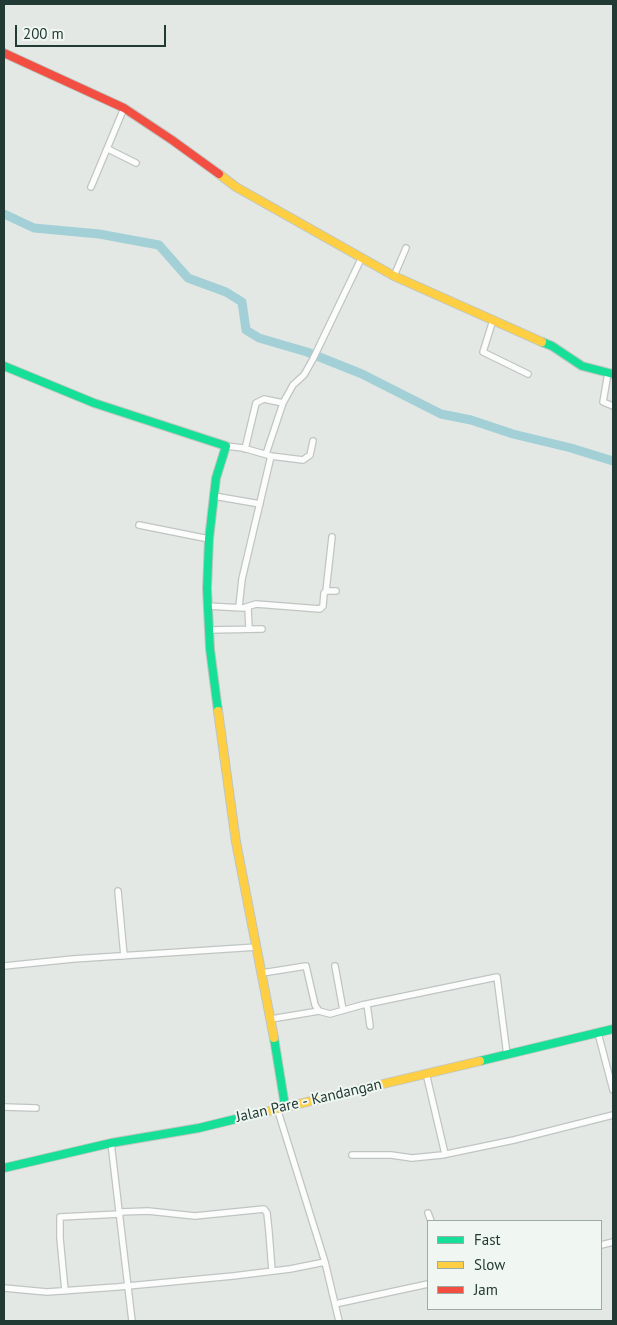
<!DOCTYPE html>
<style>
body{margin:0}
#map{position:relative;width:617px;height:1325px;overflow:hidden;background:#e3e8e5;font-family:"PT Sans",sans-serif}
canvas{display:block}
.frame{position:absolute;inset:0;border:5px solid #213a33;pointer-events:none}
.legend{position:absolute;left:427px;top:1220px;width:175px;height:90px;box-sizing:border-box;background:#f0f7f3;border:1px solid #9daba6;margin:0;padding:6px 9px;list-style:none;font-size:15px;color:#213a33}
.legend li{display:flex;align-items:center;gap:10px;height:25px}
.legend b{width:25px;border:1px solid #9daba6}
.scale{position:absolute;left:15px;top:25px;width:151px;height:22px;box-sizing:border-box;border:2px solid #213a33;border-top:0;padding-left:6px;font-size:15px;line-height:18px;white-space:nowrap;color:#213a33;-webkit-text-stroke:4px #f0f7f3;paint-order:stroke}
</style>
<div id="map">
<canvas width="617" height="1325"></canvas>
<div class="frame"></div>
<ul class="legend">
<li><b style="height:6px;background:#16e098"></b>Fast</li>
<li><b style="height:6px;background:#ffcf43"></b>Slow</li>
<li><b style="height:6px;background:#f24e42"></b>Jam</li>
</ul>
<div class="scale">200 m</div>
</div>
<script>
const context = document.querySelector('canvas').getContext('2d');
context.lineJoin = 'round';
const toPath = rows => new Path2D(rows.map(r => 'M' + r).join(''));
function strokePath(path, color, width, dash) { context.strokeStyle = color; context.lineWidth = width; context.lineCap = dash ? 'butt' : 'round'; context.setLineDash(dash || []); context.stroke(path); }
function drawText(font, color, halo, rows, align = 'center') {
  context.font = font + ' "PT Sans",sans-serif'; context.lineWidth = 4; context.setLineDash([]); context.textBaseline = 'middle'; context.strokeStyle = halo; context.fillStyle = color; for (const [text, x, y, turn = 0] of rows) {
    context.save(); context.translate(x, y); context.rotate((+turn || 0) * Math.PI / 180); context.textAlign = isNaN(turn) ? turn : align; if (halo) context.strokeText(text, 0, 0); context.fillText(text, 0, 0); context.restore();
  }
}
strokePath(toPath([
 [4,214,34,228,99,234,159,245,188,278,226,292,242,302,246,330,259,338,307,352,362,374,441,414,471,420,513,434,571,448,613,461]
]), '#a3d0d6', 9);
const street = toPath([
 [108,149,136,163],
 [91,187,124,108],
 [394,276,406,248],
 [493,320,483,352,528,374],
 [608,373,603,402,613,406],
 [226,446,243,448,271,456,242,579,239,607],
 [245,449,256,403,264,399,283,403],
 [266,454,283,403,293,385,304,375,313,359,362,257],
 [271,456,303,460,310,455,313,441],
 [214,496,260,504],
 [139,525,209,539],
 [326,591,332,537],
 [207,606,243,608,256,604,320,609,323,606,324,593,327,591,336,591],
 [248,607,249,629],
 [209,630,262,629],
 [118,891,124,956],
 [4,966,73,959,257,947],
 [335,966,343,1010],
 [262,973,306,966,315,1005,319,1011,330,1014,362,1005,497,977,507,1055],
 [367,1004,370,1026],
 [271,1019,319,1011],
 [598,1033,613,1090],
 [426,1073,445,1154],
 [4,1107,36,1108],
 [277,1108,325,1262,339,1321],
 [111,1143,132,1321],
 [352,1155,391,1155,412,1158,442,1155,514,1140,613,1115],
 [120,1212,148,1211,195,1216,264,1209,267,1213,269,1232,272,1271],
 [428,1213,431,1221],
 [601,1245,613,1242],
 [4,1288,47,1292,117,1287,233,1276,290,1269,325,1262],
 [65,1291,60,1238,60,1217,120,1214],
 [335,1304,428,1284]
]);
const fast = toPath([
 [542,342,552,346,582,366,613,374],
 [4,366,94,403,226,446,216,478,209,539,207,589,210,649,218,711],
 [274,1038,285,1106],
 [480,1061,613,1029],
 [4,1168,111,1143,199,1128,252,1115]
]);
const slow = toPath([
 [219,174,236,187,394,276,542,342],
 [218,711,236,842,274,1038],
 [252,1115,480,1061]
]);
const jam = toPath([
 [4,53,124,108,172,140,219,174]
]);
strokePath(street, '#c0c5c2', 8);
strokePath(fast, '#bec6c2', 10);
strokePath(slow, '#bec6c2', 10);
strokePath(jam, '#bec6c2', 10);
strokePath(street, '#fbfcfb', 5.5);
strokePath(fast, '#16e098', 8);
strokePath(slow, '#ffcf43', 8);
strokePath(jam, '#f24e42', 8);
drawText('15px', '#213a33', '#f0f7f3', [
 ["Jalan Pare - Kandangan",309,1101,-13]
]);
</script>
